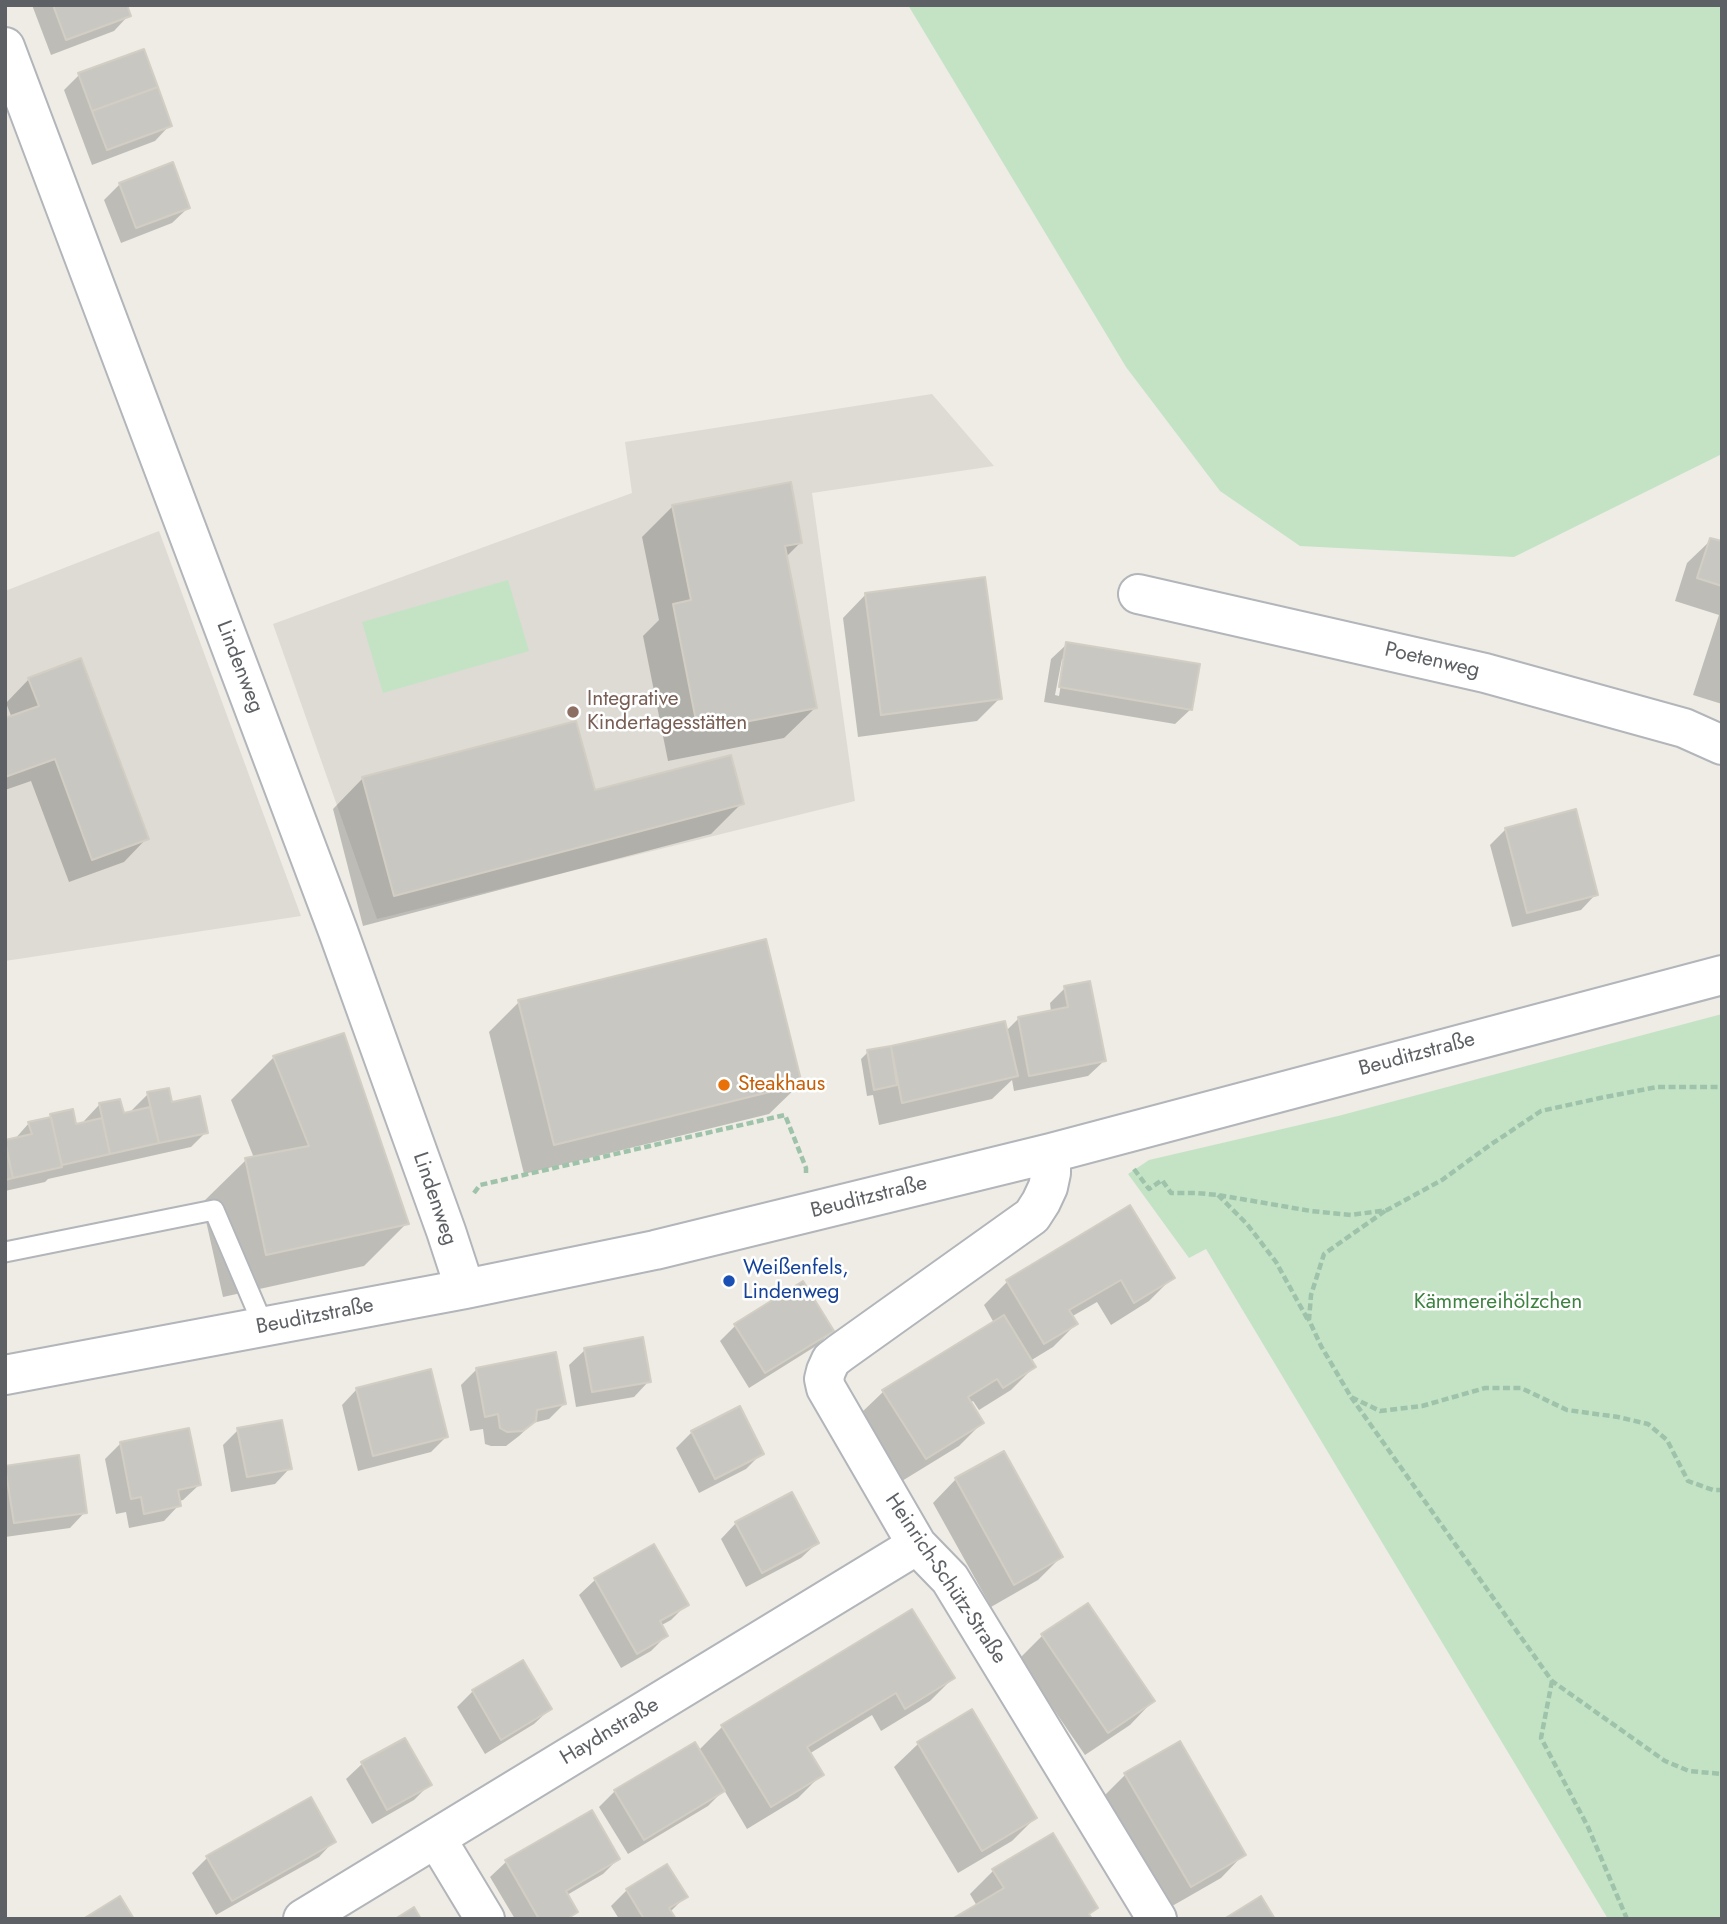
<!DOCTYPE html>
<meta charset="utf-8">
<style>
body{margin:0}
#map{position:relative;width:1727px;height:1924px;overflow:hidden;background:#eeece5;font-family:Jost,sans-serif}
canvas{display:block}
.frame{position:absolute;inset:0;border:7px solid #5d6064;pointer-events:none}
</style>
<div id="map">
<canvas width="1727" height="1924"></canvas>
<div class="frame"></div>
</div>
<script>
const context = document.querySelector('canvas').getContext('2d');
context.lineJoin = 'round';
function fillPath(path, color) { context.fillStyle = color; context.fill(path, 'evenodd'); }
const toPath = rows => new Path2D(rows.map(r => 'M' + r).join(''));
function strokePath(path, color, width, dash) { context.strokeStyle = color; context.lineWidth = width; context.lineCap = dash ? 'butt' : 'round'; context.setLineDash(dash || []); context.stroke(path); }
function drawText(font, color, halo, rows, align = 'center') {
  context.font = font + ' Jost,sans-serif'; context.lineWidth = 5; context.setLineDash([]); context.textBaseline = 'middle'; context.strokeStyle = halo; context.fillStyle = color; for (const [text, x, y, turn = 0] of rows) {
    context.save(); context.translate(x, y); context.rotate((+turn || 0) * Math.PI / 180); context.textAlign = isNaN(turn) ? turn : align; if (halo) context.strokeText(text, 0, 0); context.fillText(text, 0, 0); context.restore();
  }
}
fillPath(toPath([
 [932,394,994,466,812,493,855,801,377,919,273,624,632,493,625,442],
 [159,531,301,916,5,961,5,591]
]), '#dedbd4');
fillPath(toPath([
 [908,5,1722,5,1722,454,1514,557,1300,546,1220,491,1126,367],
 [508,580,529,651,383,693,362,622],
 [1722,1014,1722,1919,1608,1919,1206,1249,1189,1258,1128,1174,1149,1160,1338,1116]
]), '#c4e3c5');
fillPath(toPath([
 [32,5,125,5,129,15,114,31,51,55],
 [79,75,170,125,155,141,92,165,64,90],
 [120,184,188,208,172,223,121,243,104,200],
 [673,506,801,542,785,558,815,708,784,738,668,761,643,636,659,620,642,537],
 [1711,540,1722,543,1722,704,1693,695,1719,615,1675,601,1687,563],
 [866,594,1000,698,977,721,858,737,843,618],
 [1067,644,1191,709,1175,724,1044,702,1051,659],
 [1062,659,1065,659,1059,696,1055,695],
 [29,679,147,838,124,862,69,882,31,781,5,790,5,720,12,718,6,703],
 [363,778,742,803,711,834,363,926,333,809],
 [1506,829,1596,894,1581,910,1512,927,1490,845],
 [1065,988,1104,1061,1088,1076,1014,1091,1012,1080,992,1099,879,1125,873,1095,867,1096,861,1059,868,1052,1003,1023,1005,1032,1018,1019,1051,1012,1050,1003],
 [519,1002,800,1084,769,1114,524,1174,489,1032],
 [274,1057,407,1223,364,1266,223,1297,202,1203,246,1160,254,1158,231,1100],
 [148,1094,206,1132,191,1147,48,1179,45,1182,5,1191,5,1142,14,1140,29,1123,48,1119,51,1116,74,1126,85,1124,84,1121,99,1105,119,1101,122,1115,133,1113,132,1110],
 [1130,1208,1172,1278,1149,1301,1111,1325,1097,1302,1071,1317,1076,1324,1053,1347,1030,1361,1034,1367,1011,1390,979,1410,973,1401,970,1403,982,1423,959,1446,902,1481,860,1414,884,1391,994,1323,984,1305,1007,1282],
 [802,1283,832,1331,816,1346,749,1388,720,1341,735,1326],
 [585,1350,649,1381,634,1397,576,1407,569,1365],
 [477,1369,564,1404,549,1419,533,1423,519,1436,506,1446,491,1446,485,1444,483,1429,470,1431,461,1385],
 [357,1389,446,1437,431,1452,358,1471,342,1405],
 [238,1430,290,1468,275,1484,231,1492,223,1445],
 [692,1432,761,1454,746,1469,699,1493,676,1448],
 [121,1443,199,1485,183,1500,179,1501,179,1505,164,1521,129,1528,126,1512,116,1514,105,1459],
 [6,1467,85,1512,70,1528,5,1537],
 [956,1479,1061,1557,1038,1580,991,1607,933,1503],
 [736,1523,817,1543,801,1558,746,1587,721,1539],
 [653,1546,687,1604,671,1620,660,1626,666,1636,651,1651,621,1668,579,1595,595,1580],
 [1042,1636,1153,1701,1130,1725,1085,1755,1019,1659],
 [953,1678,930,1701,881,1731,872,1715,809,1754,821,1775,798,1798,747,1829,724,1790,708,1806,628,1854,599,1807,615,1791,699,1750,722,1727],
 [473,1691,550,1709,534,1724,485,1754,457,1707],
 [971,1712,1035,1818,1012,1841,958,1873,894,1767,918,1744],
 [404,1740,429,1785,414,1800,372,1824,346,1779,362,1764],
 [1125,1775,1244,1854,1221,1878,1167,1909,1102,1798],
 [591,1812,618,1859,603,1874,567,1895,576,1912,569,1919,515,1919,490,1877,506,1862],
 [334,1841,319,1857,216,1915,192,1873,207,1858],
 [666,1866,685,1897,670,1912,674,1919,619,1919,611,1906,627,1890],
 [993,1871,1096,1908,1088,1916,977,1906,970,1894]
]), '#0003');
const building = toPath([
 [53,5,127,5,131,16,66,40,53,5],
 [144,49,158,87,92,111,78,73,144,49],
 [158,87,172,126,107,150,92,111,158,87],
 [173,162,190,208,136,228,119,183,173,162],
 [791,482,802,543,785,546,817,708,698,731,673,604,691,600,672,505,791,482],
 [1710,538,1722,541,1722,586,1697,578,1710,538],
 [985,577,1002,699,881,715,865,593,985,577],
 [1066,642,1200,664,1192,710,1059,687,1066,642],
 [81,658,149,839,92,860,55,759,5,777,5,718,39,706,28,678,81,658],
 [576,721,595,790,731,755,744,804,394,896,362,777,576,721],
 [1576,809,1598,895,1527,913,1505,828,1576,809],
 [766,939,802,1084,554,1145,518,1000,766,939],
 [1090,981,1106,1061,1029,1076,1018,1017,1068,1007,1064,986,1090,981],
 [1005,1021,1018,1076,902,1103,891,1046,1005,1021],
 [344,1033,409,1224,266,1255,245,1158,309,1146,273,1056,344,1033],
 [891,1046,897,1085,874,1090,867,1050,891,1046],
 [169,1088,172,1102,200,1096,208,1133,159,1143,147,1092,169,1088],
 [120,1099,124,1113,150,1107,159,1143,110,1154,99,1103,120,1099],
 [73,1109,76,1124,102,1118,110,1154,62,1165,50,1114,73,1109],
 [51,1117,62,1167,13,1178,5,1140,32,1134,28,1122,51,1117],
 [5,1144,13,1178,5,1180,5,1144],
 [1130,1205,1175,1278,1134,1303,1121,1280,1069,1310,1078,1324,1044,1344,1006,1280,1130,1205],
 [803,1281,834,1331,765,1373,734,1324,803,1281],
 [1004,1315,1036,1367,1003,1388,997,1379,968,1397,984,1423,926,1459,882,1390,1004,1315],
 [643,1337,651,1382,592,1392,584,1348,643,1337],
 [556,1352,566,1404,537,1410,536,1421,523,1431,507,1432,500,1428,498,1414,485,1417,476,1368,556,1352],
 [431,1369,448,1437,373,1456,356,1388,431,1369],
 [740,1406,764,1454,715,1479,691,1431,740,1406],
 [282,1420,292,1469,247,1477,237,1428,282,1420],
 [189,1428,201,1485,178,1490,181,1506,144,1514,141,1497,131,1499,120,1442,189,1428],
 [1004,1451,1063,1557,1014,1585,955,1478,1004,1451],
 [79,1455,87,1513,14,1523,5,1466,79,1455],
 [792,1492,819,1543,762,1573,735,1522,792,1492],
 [654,1544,689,1605,660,1621,668,1636,637,1654,594,1578,654,1544],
 [1088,1603,1155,1701,1108,1733,1041,1634,1088,1603],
 [912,1609,955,1678,905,1709,896,1693,807,1747,824,1775,771,1807,721,1725,912,1609],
 [523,1660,552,1709,501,1740,472,1690,523,1660],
 [972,1709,1037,1818,982,1851,917,1742,972,1709],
 [405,1738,432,1785,387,1810,361,1762,405,1738],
 [1180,1741,1246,1855,1191,1887,1124,1773,1180,1741],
 [695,1742,725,1791,644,1840,614,1790,695,1742],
 [311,1797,336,1842,232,1901,206,1856,311,1797],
 [592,1810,620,1859,566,1891,578,1912,567,1919,539,1919,505,1860,592,1810],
 [1053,1833,1098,1908,1089,1914,1092,1919,952,1919,1004,1888,992,1869,1053,1833],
 [667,1864,688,1897,669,1908,676,1919,644,1919,626,1889,667,1864],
 [120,1896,134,1919,83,1919,120,1896],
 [1261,1896,1275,1919,1224,1919,1261,1896],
 [414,1907,421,1919,395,1919,414,1907]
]);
fillPath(building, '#c9c7c2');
strokePath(building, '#d2cec4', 2);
const service = toPath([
 [5,1252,214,1210,264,1327]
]);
const minor = toPath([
 [5,47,338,931,446,1231,465,1289],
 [1138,594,1485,673,1684,728,1722,745],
 [1051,1153,1051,1173,1048,1187,1041,1202,1032,1216,840,1353,831,1360,826,1371,824,1379,826,1388,917,1545,950,1579,1157,1919],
 [5,1375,465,1289,655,1250,1051,1153,1722,975],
 [436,1838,485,1919],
 [303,1919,917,1545]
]);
strokePath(service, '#b2b5b9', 23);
strokePath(minor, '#b2b5b9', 42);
strokePath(toPath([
 [1134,1169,1149,1189,1162,1180,1171,1193,1196,1193,1218,1195,1311,1211,1351,1215,1387,1210,1442,1180,1490,1145,1541,1111,1600,1098,1657,1087,1722,1087],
 [474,1193,480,1185,785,1115,806,1168,806,1174],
 [1218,1195,1247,1224,1276,1262,1308,1320],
 [1385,1211,1324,1254,1311,1295,1309,1320,1321,1346,1351,1397,1380,1411,1422,1406,1485,1388,1521,1388,1567,1410,1618,1417,1648,1424,1667,1440,1688,1481,1713,1490,1722,1490],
 [1351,1397,1552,1681,1665,1761,1689,1771,1722,1774],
 [1552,1681,1541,1738,1588,1827,1627,1919]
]), '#9ec3aa', 4.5, [7, 3.5]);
strokePath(service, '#fff', 19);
strokePath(minor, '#fff', 38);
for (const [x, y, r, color] of [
 [573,712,7,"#8d6e63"],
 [724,1085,7,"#e8710a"],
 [729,1281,7,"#1a4fb4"]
]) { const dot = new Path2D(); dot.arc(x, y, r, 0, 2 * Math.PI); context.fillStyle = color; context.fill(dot); strokePath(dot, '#fff', 2.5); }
drawText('21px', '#5d6064', '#fff', [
 ["Poetenweg",1432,661,13],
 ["Lindenweg",239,667,69],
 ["Beuditzstraße",1417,1055,-15],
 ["Beuditzstraße",869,1198,-14],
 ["Lindenweg",434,1199,71],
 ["Beuditzstraße",315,1317,-11],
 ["Heinrich-Schütz-Straße",945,1579,56],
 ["Haydnstraße",610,1732,-31]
]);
drawText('21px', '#785e54', '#fff', [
 ["Integrative",587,700],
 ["Kindertagesstätten",587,724]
], 'left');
drawText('21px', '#c56008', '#fff', [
 ["Steakhaus",738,1085]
], 'left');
drawText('21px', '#164399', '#fff', [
 ["Weißenfels,",743,1269],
 ["Lindenweg",743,1293]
], 'left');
drawText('21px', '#3e8242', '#fff', [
 ["Kämmereihölzchen",1498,1303]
]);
</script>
